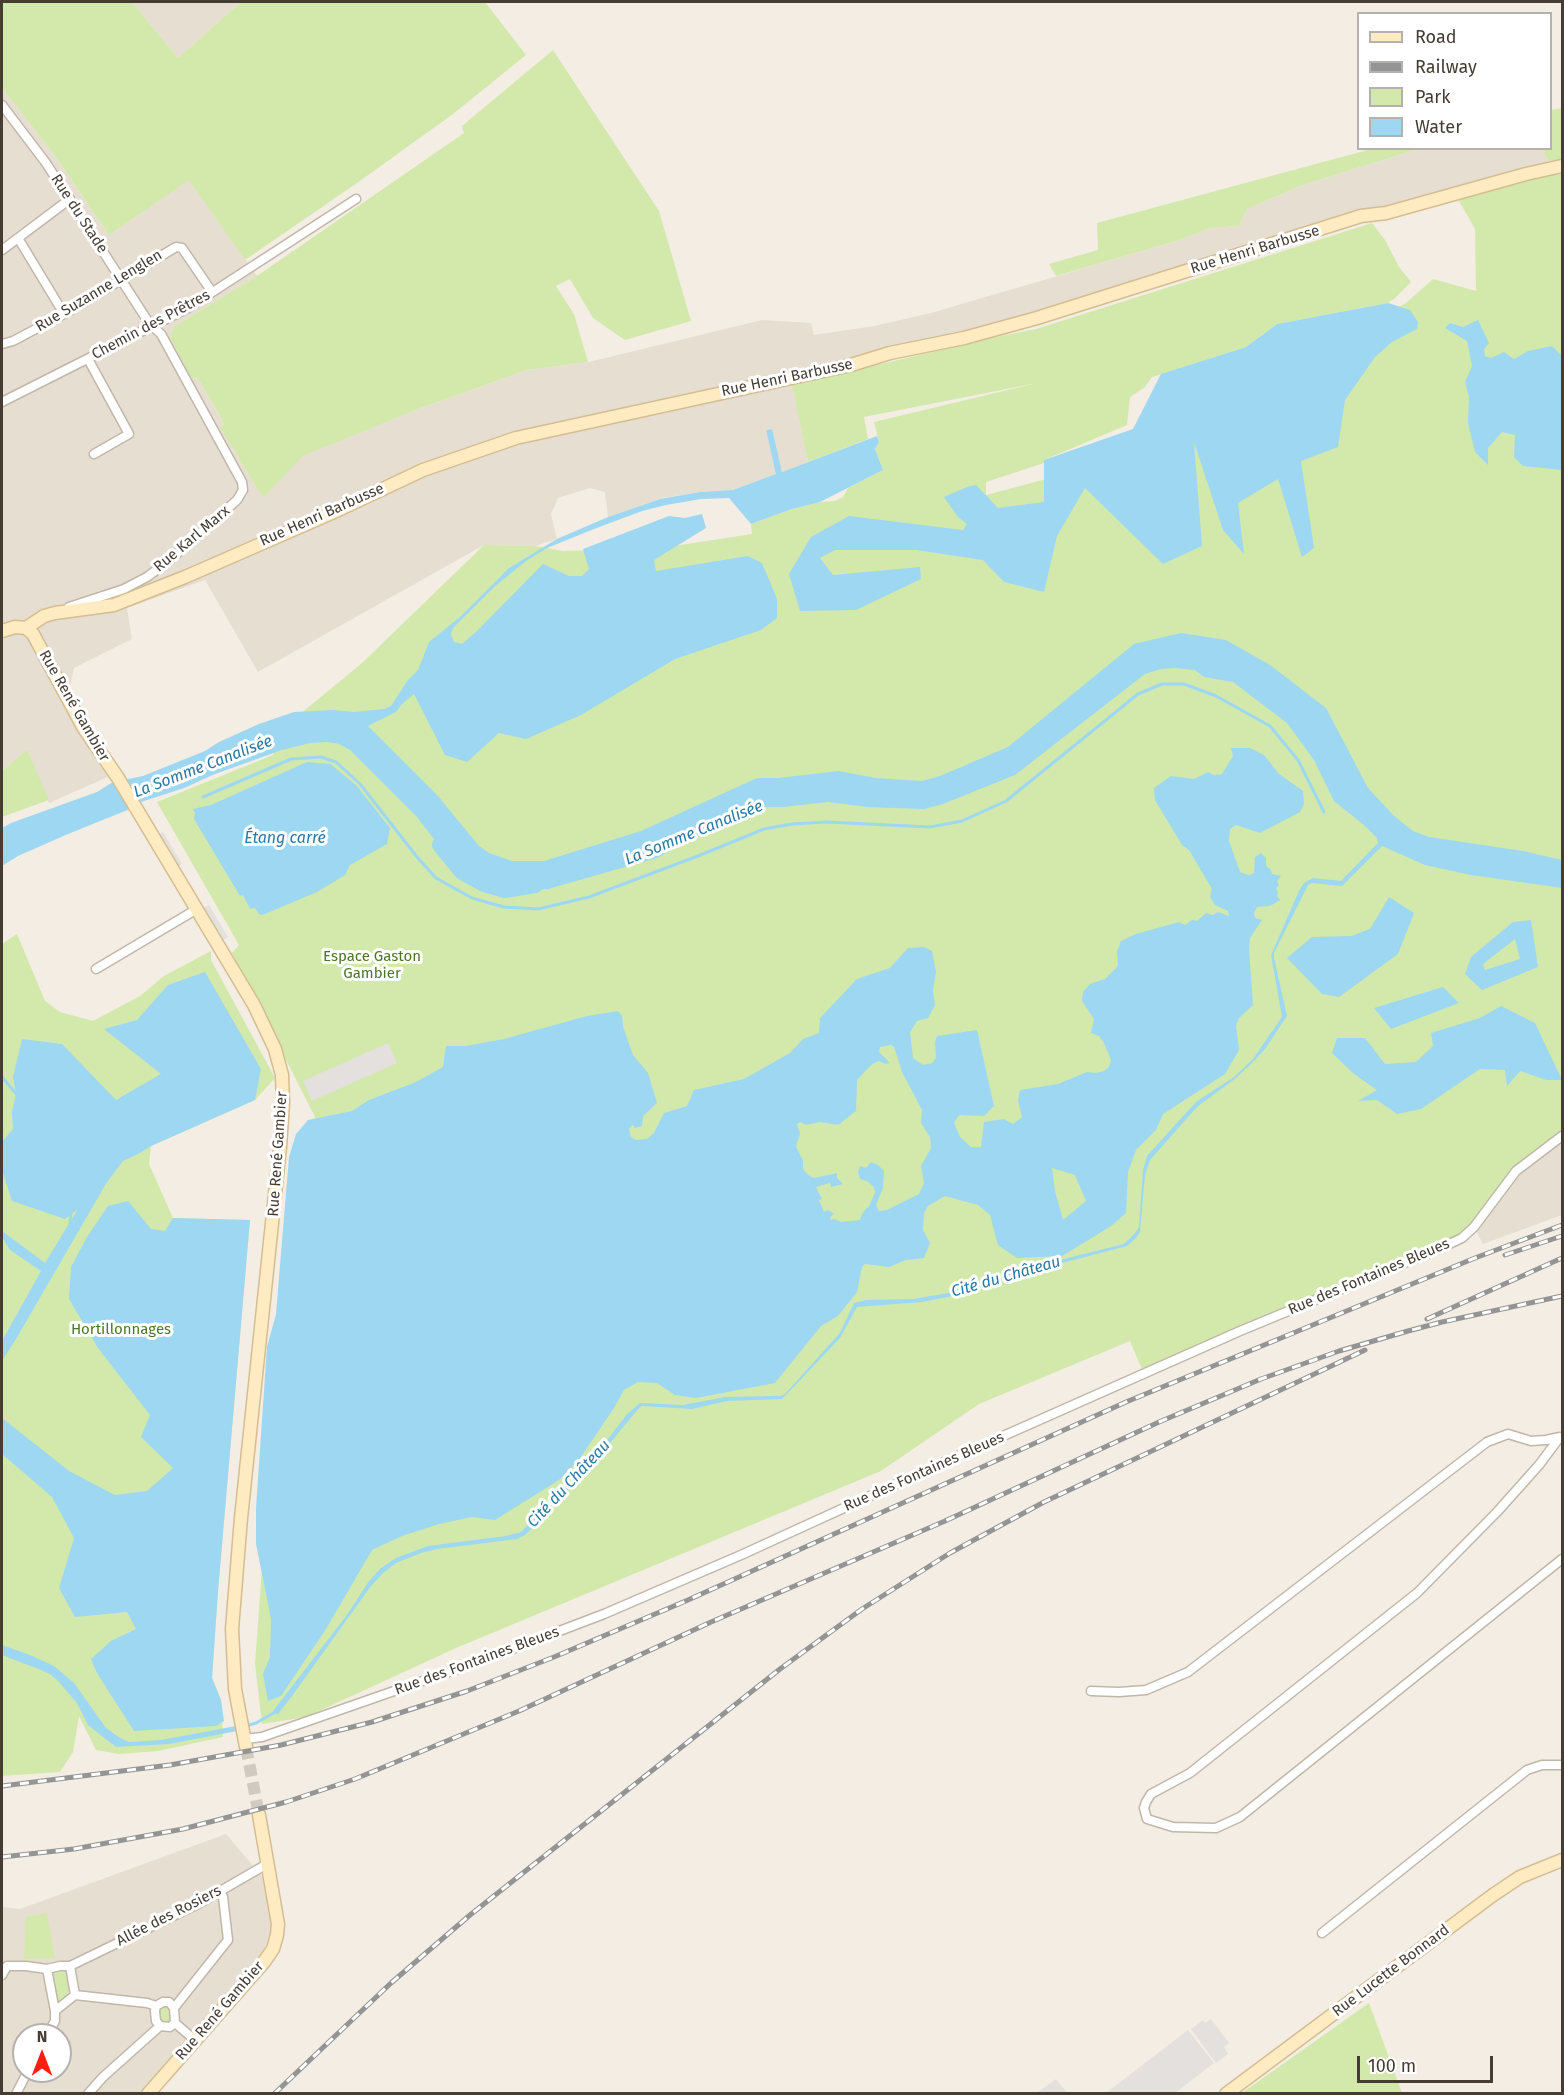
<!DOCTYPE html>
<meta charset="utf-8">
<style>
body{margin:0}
#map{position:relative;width:1564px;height:2095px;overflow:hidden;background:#f3ede4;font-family:"Fira Sans",sans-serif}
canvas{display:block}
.frame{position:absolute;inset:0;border:3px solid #453d34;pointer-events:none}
.legend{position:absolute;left:1357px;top:12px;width:195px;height:138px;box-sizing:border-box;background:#fff;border:2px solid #b5b1ae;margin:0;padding:8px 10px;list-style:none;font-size:18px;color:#453d34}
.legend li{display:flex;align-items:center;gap:12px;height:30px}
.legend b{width:30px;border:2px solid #b5b1ae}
.north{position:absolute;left:12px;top:2023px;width:60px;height:60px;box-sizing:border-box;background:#fff;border:2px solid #b5b1ae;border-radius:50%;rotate:0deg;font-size:16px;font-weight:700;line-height:24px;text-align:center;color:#453d34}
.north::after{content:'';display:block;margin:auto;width:21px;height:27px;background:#ff1d0f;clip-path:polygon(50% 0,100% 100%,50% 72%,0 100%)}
.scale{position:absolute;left:1357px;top:2056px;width:136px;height:27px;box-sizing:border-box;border:3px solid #453d34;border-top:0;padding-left:8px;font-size:18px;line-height:21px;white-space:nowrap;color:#453d34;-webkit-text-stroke:4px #fff;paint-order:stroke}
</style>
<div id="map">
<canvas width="1564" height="2095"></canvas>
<div class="frame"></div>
<ul class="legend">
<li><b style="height:8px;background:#ffebc2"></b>Road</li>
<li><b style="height:8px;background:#949494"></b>Railway</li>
<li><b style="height:16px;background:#d2e9ab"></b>Park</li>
<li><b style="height:16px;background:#9dd7f2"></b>Water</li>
</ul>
<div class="north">N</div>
<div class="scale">100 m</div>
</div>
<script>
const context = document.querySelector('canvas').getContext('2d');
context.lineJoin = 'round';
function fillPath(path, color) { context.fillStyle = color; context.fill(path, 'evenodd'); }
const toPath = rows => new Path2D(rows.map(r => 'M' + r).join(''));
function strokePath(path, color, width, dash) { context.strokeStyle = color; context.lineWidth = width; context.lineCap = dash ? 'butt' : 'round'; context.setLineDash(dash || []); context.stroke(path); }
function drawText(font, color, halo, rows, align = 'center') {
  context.font = font + ' "Fira Sans",sans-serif'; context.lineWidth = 6; context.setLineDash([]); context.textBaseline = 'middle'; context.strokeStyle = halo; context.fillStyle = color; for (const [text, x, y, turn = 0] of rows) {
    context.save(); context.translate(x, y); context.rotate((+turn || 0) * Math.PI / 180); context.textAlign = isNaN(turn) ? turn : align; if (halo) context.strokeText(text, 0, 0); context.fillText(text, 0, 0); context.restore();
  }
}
fillPath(toPath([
 [132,2,241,2,178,58],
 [2,88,53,153,109,235,189,179,257,276,175,326,193,379,197,377,224,424,220,426,263,498,302,456,421,408,527,370,589,362,762,320,811,323,814,335,874,326,931,313,1180,240,1210,228,1239,226,1247,209,1300,186,1418,149,1541,149,1549,161,1537,171,1078,304,791,378,808,462,782,472,771,429,766,430,777,474,733,490,700,492,662,498,608,517,605,492,590,488,558,498,551,514,557,539,535,546,484,545,258,672,205,580,127,608,132,639,74,668,70,686,65,694,107,763,108,777,49,803,27,749,2,771],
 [1562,1136,1562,1215,1483,1244,1474,1227,1506,1182],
 [226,1834,266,1881,273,1928,262,1954,251,1972,140,2093,2,2094,2,1907,20,1909],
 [24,2035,60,2035,60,2071,24,2071]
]), '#e7ded2');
fillPath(toPath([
 [2,2,132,2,178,58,241,2,485,2,526,55,453,114,357,183,245,260,189,180,109,235,53,153,2,88],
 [553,50,659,211,691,321,625,340,593,318,570,279,556,286,574,314,588,362,527,370,421,408,303,456,263,498,220,427,224,424,217,411,197,377,192,379,170,337,175,326,257,276,464,133,462,126],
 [1562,108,1562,160,1549,161,1541,149,1550,148,1551,110],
 [1375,148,1418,149,1300,186,1247,209,1239,226,1210,228,1180,240,1056,276,1049,264,1098,250,1097,223],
 [1562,172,1562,1136,1525,1164,1462,1238,1144,1374,1130,1341,979,1404,881,1471,456,1648,306,1717,262,1724,255,1664,293,1143,315,1117,232,953,239,945,157,802,273,755,283,728,361,664,484,545,535,546,563,551,661,548,752,534,751,524,792,509,820,502,835,501,843,497,848,488,883,470,875,449,879,442,874,422,1037,383,864,417,868,439,808,462,792,385,1000,336,1036,329,1372,223,1385,240,1399,267,1411,282,1395,298,1388,303,1277,324,1246,347,1152,377,1145,387,1130,397,1127,425,1044,460,1044,463,986,482,986,495,1077,471,1237,396,1406,303,1433,279,1476,291,1475,229,1458,199],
 [27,749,49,800,2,817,2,771],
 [17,934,45,1001,60,1012,93,1021,140,996,164,976,211,951,211,960,275,1078,255,1100,151,1146,149,1164,173,1218,250,1220,218,1591,212,1678,221,1700,223,1737,158,1751,119,1754,96,1750,79,1716,73,1752,60,1772,2,1776,2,944],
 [47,1913,55,1958,24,1959,26,1917],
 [60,1971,66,1973,69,1995,58,2002,53,1972],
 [1369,2003,1402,2093,1242,2093],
 [162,2006,166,2006,171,2010,173,2020,168,2024,161,2022,159,2014]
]), '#d2e9ab');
fillPath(toPath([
 [163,832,182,864,176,868,157,835],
 [209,905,228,937,222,941,203,908],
 [388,1043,397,1063,312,1101,303,1081],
 [1211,2019,1229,2043,1224,2047,1228,2054,1216,2063,1191,2029,1203,2020,1205,2023],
 [1188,2030,1214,2063,1175,2093,1106,2093],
 [1056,2079,1067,2093,1037,2093]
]), '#e3e0dd');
fillPath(toPath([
 [1388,303,1410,310,1418,322,1417,329,1392,342,1375,357,1345,400,1338,447,1301,461,1314,548,1302,557,1278,479,1238,503,1244,554,1223,530,1194,442,1202,546,1163,564,1085,488,1057,536,1044,592,1004,582,983,560,916,550,835,550,820,558,833,575,920,567,921,579,856,610,800,611,789,574,811,537,849,516,963,530,967,524,958,517,944,497,967,487,976,485,998,508,1044,502,1044,460,1133,429,1161,374,1246,347,1277,324],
 [1478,320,1489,343,1484,349,1485,356,1491,358,1504,352,1514,359,1528,351,1552,346,1562,356,1562,470,1523,466,1514,457,1515,435,1502,432,1488,448,1488,465,1475,452,1468,423,1469,397,1465,382,1472,366,1467,341,1445,328,1450,323,1463,327],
 [772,429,782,472,877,436,879,442,875,449,883,470,820,502,792,509,751,524,729,498,701,499,666,505,642,511,594,529,547,548,526,561,494,587,453,628,451,634,454,642,462,644,476,632,543,564,569,576,582,576,589,569,583,549,669,516,685,518,702,514,706,528,654,560,656,571,748,556,762,563,777,599,777,618,761,630,675,659,581,715,526,739,499,733,467,762,445,755,414,694,402,704,396,712,368,726,437,795,479,846,489,853,512,861,544,861,641,831,757,778,778,778,839,771,876,778,922,781,940,776,1008,747,1134,644,1181,633,1226,640,1270,665,1326,708,1368,788,1394,816,1413,831,1429,837,1523,851,1562,860,1562,888,1471,875,1425,865,1382,846,1342,886,1312,883,1308,885,1274,953,1274,958,1287,1016,1265,1049,1253,1062,1236,1078,1197,1107,1150,1160,1145,1175,1140,1232,1135,1239,1127,1246,1012,1276,952,1296,922,1302,857,1307,840,1338,782,1399,727,1401,692,1409,642,1406,639,1408,580,1479,551,1506,543,1517,525,1535,517,1539,437,1549,421,1553,396,1563,383,1573,371,1586,292,1696,278,1714,275,1713,273,1711,347,1615,369,1581,381,1568,396,1558,428,1546,506,1536,521,1532,535,1518,549,1500,582,1473,627,1414,640,1403,683,1405,725,1397,780,1396,785,1394,840,1333,854,1303,866,1300,913,1299,954,1292,1007,1273,1124,1244,1135,1233,1139,1227,1143,1170,1147,1156,1196,1102,1234,1077,1253,1059,1282,1017,1271,955,1299,891,1304,883,1313,878,1341,881,1378,843,1377,838,1365,826,1334,801,1314,760,1287,723,1233,682,1204,677,1195,670,1174,668,1161,669,1145,674,1015,775,943,804,924,809,867,807,828,802,783,807,754,807,657,858,548,889,528,890,498,886,473,876,462,869,445,853,416,816,350,750,339,744,328,742,310,743,282,750,215,774,184,788,138,803,130,809,68,834,18,856,2,866,2,828,11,823,97,792,113,782,143,776,205,751,219,742,259,724,294,712,333,710,354,712,384,709,391,706,408,680,418,670,429,642,460,617,509,568,557,539,608,517,660,499,700,492,733,490,776,474,766,430],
 [1231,748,1250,748,1264,755,1279,774,1303,791,1304,804,1300,812,1260,833,1236,825,1230,829,1229,841,1240,872,1249,875,1254,873,1255,857,1261,853,1266,858,1266,866,1271,870,1272,874,1281,876,1277,881,1279,885,1276,888,1278,892,1277,896,1280,900,1270,906,1257,907,1254,913,1255,918,1262,920,1250,938,1249,949,1253,1005,1239,1018,1236,1026,1239,1050,1225,1074,1163,1114,1156,1130,1136,1150,1128,1172,1126,1213,1111,1226,1062,1256,1017,1258,998,1245,990,1215,978,1205,945,1196,928,1206,924,1213,923,1230,930,1243,924,1258,906,1260,889,1267,865,1264,862,1267,857,1292,838,1316,821,1326,775,1383,696,1398,675,1395,657,1383,638,1382,624,1390,614,1408,578,1461,559,1480,495,1520,472,1517,439,1524,402,1536,372,1550,326,1629,281,1696,268,1701,263,1674,270,1657,271,1619,256,1544,256,1508,267,1347,276,1314,289,1157,296,1134,308,1120,352,1111,369,1100,416,1082,443,1067,446,1046,466,1046,504,1039,587,1016,618,1011,622,1016,623,1027,633,1055,648,1073,657,1103,643,1116,642,1126,635,1128,633,1125,629,1128,631,1137,636,1140,647,1139,654,1133,664,1113,687,1106,694,1090,744,1079,790,1053,803,1039,819,1033,820,1018,857,979,890,968,908,948,924,947,932,951,936,972,933,990,935,1005,928,1018,917,1021,910,1032,913,1058,923,1065,932,1063,936,1058,935,1042,937,1036,977,1030,994,1106,984,1116,959,1115,954,1123,960,1137,971,1147,981,1147,984,1122,1004,1119,1013,1124,1022,1117,1018,1101,1020,1090,1058,1084,1087,1072,1096,1073,1104,1071,1109,1067,1111,1060,1104,1043,1099,1036,1091,1033,1094,1019,1082,1001,1083,992,1090,984,1105,979,1118,966,1117,952,1121,941,1136,934,1179,922,1185,925,1192,920,1197,921,1206,913,1213,915,1218,912,1229,916,1228,911,1215,905,1210,897,1212,889,1189,850,1182,845,1155,800,1154,788,1171,776,1194,779,1208,772,1214,775,1222,774,1233,756],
 [891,1045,894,1047,902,1072,922,1110,921,1123,930,1137,931,1148,921,1166,924,1183,919,1194,887,1210,879,1211,876,1205,883,1188,884,1171,878,1165,871,1162,866,1168,860,1166,858,1172,860,1179,867,1181,874,1187,875,1193,869,1206,863,1212,860,1220,841,1222,835,1219,831,1220,830,1217,834,1214,828,1210,824,1212,819,1200,822,1199,816,1187,830,1183,831,1187,843,1184,837,1178,837,1173,814,1178,808,1175,803,1169,803,1161,796,1146,800,1134,797,1124,800,1122,806,1125,820,1122,838,1125,856,1111,857,1080,872,1064,879,1061,886,1064,890,1063,879,1052,880,1047],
 [1052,1168,1075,1175,1086,1201,1063,1220,1055,1191],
 [307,762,330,764,356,785,390,828,387,844,350,865,345,875,317,892,265,914,260,915,255,908,250,909,243,895,240,896,194,819,195,813,193,809,211,805],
 [1389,897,1414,913,1398,954,1339,997,1322,994,1287,958,1312,937,1351,936,1370,929],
 [1531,920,1538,967,1482,990,1465,974,1471,957,1513,922],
 [1515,939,1520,959,1485,970,1483,964],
 [205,972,261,1069,255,1100,151,1146,138,1154,123,1161,107,1182,16,1339,2,1361,2,1341,41,1271,10,1250,2,1237,2,1231,45,1263,78,1209,65,1219,12,1201,2,1170,2,1142,13,1129,12,1111,16,1094,13,1077,22,1039,62,1044,116,1100,161,1074,104,1029,137,1020,168,985],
 [1443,987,1459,1003,1391,1029,1374,1008],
 [1501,1006,1535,1023,1562,1080,1546,1080,1520,1071,1507,1086,1505,1070,1480,1069,1421,1109,1397,1114,1377,1100,1358,1101,1377,1090,1354,1074,1332,1053,1337,1038,1365,1038,1385,1064,1416,1062,1433,1046,1431,1033,1480,1018],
 [128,1201,151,1229,165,1231,173,1218,250,1220,218,1591,212,1678,221,1700,224,1721,216,1726,134,1731,97,1673,91,1659,111,1641,136,1629,127,1612,75,1617,59,1588,74,1538,52,1497,2,1454,2,1418,69,1471,115,1495,147,1491,173,1468,141,1437,150,1415,98,1348,69,1299,71,1267,87,1237,108,1206],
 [2,1645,30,1655,54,1666,74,1683,106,1728,120,1738,129,1742,161,1740,236,1726,237,1731,169,1744,116,1747,88,1725,77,1703,58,1681,50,1674,36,1668,2,1655]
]), '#9dd7f2');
strokePath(toPath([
 [203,797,291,759,321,757,336,762,360,784,417,857,436,878,472,898,504,907,538,909,589,897,698,856,764,829,792,824,826,822,930,827,962,821,1006,801,1138,694,1162,684,1184,684,1216,696,1270,726,1298,760,1324,812],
 [2,1077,18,1096],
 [70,1225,71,1210],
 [246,1726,256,1723,277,1711]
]), '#9dd7f2', 3);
strokePath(toPath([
 [440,845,462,872,484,884,505,890,535,885]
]), '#9dd7f2', 16);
strokePath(toPath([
 [246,1747,259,1815]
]), '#d0cac1', 12, [12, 6]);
const street = toPath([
 [2,105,46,163,149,323,161,334,242,482,243,490,237,500,171,559,147,577,124,589,69,607],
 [18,238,64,314],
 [2,250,70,199],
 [2,344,13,341,64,314,176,247,182,248,212,292],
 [88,359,129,434,94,454],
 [2,402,188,308,356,199],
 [96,969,197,909],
 [1560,1437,1539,1465,1497,1512,1417,1593,1190,1773,1151,1794,1146,1802,1144,1808,1147,1819,1173,1827,1216,1828,1240,1817,1562,1559],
 [1091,1691,1119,1692,1146,1690,1188,1672,1487,1442,1508,1434,1531,1441,1546,1440,1560,1437],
 [245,1739,262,1737,486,1659,604,1614,741,1555,949,1460,1240,1331,1441,1248,1462,1238,1474,1227,1516,1171,1562,1136],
 [1322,1933,1527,1770,1542,1765,1562,1765],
 [60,1966,70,1966,75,1995,55,2011,47,1969,60,1966],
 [70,1966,198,1904,267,1864],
 [2,1975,7,1966,26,1966,47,1969],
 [75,1995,147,2003,156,2006],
 [163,2002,169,2002,174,2008,175,2023,170,2027,160,2026,156,2021,155,2011,156,2006,163,2002],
 [174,2008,228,1940,223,1897,220,1891],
 [175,2023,196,2041],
 [47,2035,55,2021,55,2011],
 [16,2094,28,2071],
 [88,2094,103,2077,160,2026]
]);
const secondary = toPath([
 [26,628,44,616,55,613,114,605,185,577,334,512,423,470,516,438,851,365,890,353,964,338,1037,318,1361,216,1386,213,1526,174,1562,166],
 [26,628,33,634,83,727,118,778,254,1005,275,1049,282,1075,283,1103,280,1147,241,1518,232,1629,235,1689,246,1747],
 [2,631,15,627,26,628],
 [148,2094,264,1962,273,1949,277,1935,278,1924,259,1815],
 [1226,2094,1493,1895,1520,1877,1562,1860]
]);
strokePath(street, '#c1b7a9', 11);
strokePath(secondary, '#d5bd92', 15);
strokePath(street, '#fff', 8);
strokePath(secondary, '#ffebc2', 12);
const rail = toPath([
 [1505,1255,1562,1236],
 [1427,1319,1562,1258],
 [2,1786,170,1765,281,1745,372,1722,467,1691,554,1657,688,1600,1126,1402,1475,1258,1562,1225],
 [2,1857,74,1849,183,1829,286,1802,355,1779,519,1711,711,1622,945,1521,1159,1422,1261,1379,1339,1351,1408,1331,1442,1322,1562,1296],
 [274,2094,391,1983,470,1915,780,1669,862,1609,950,1553,1044,1502,1365,1350]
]);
strokePath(rail, '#949494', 5);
strokePath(rail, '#fff', 3, [9]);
drawText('15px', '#453d34', '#fff', [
 ["Rue du Stade",79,214,57],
 ["Rue Henri Barbusse",1255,250,-17],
 ["Rue Suzanne Lenglen",99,291,-31],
 ["Chemin des Prêtres",151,325,-28],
 ["Rue Henri Barbusse",787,378,-12],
 ["Rue Henri Barbusse",322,515,-24],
 ["Rue Karl Marx",192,539,-40],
 ["Rue René Gambier",74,706,60],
 ["Rue René Gambier",278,1154,-86],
 ["Rue des Fontaines Bleues",1369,1277,-23],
 ["Rue des Fontaines Bleues",924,1472,-24],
 ["Rue des Fontaines Bleues",477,1661,-20],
 ["Allée des Rosiers",169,1916,-27],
 ["Rue Lucette Bonnard",1391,1971,-37],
 ["Rue René Gambier",220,2011,-49]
]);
drawText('15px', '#4c7826', '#fff', [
 ["Espace Gaston",372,957],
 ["Gambier",372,974],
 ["Hortillonnages",121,1330]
]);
drawText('italic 16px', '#287aa4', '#fff', [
 ["La Somme Canalisée",203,767,-21],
 ["La Somme Canalisée",694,833,-22],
 ["Étang carré",285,839],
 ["Cité du Château",1006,1277,-16],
 ["Cité du Château",569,1484,-47]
]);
</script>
